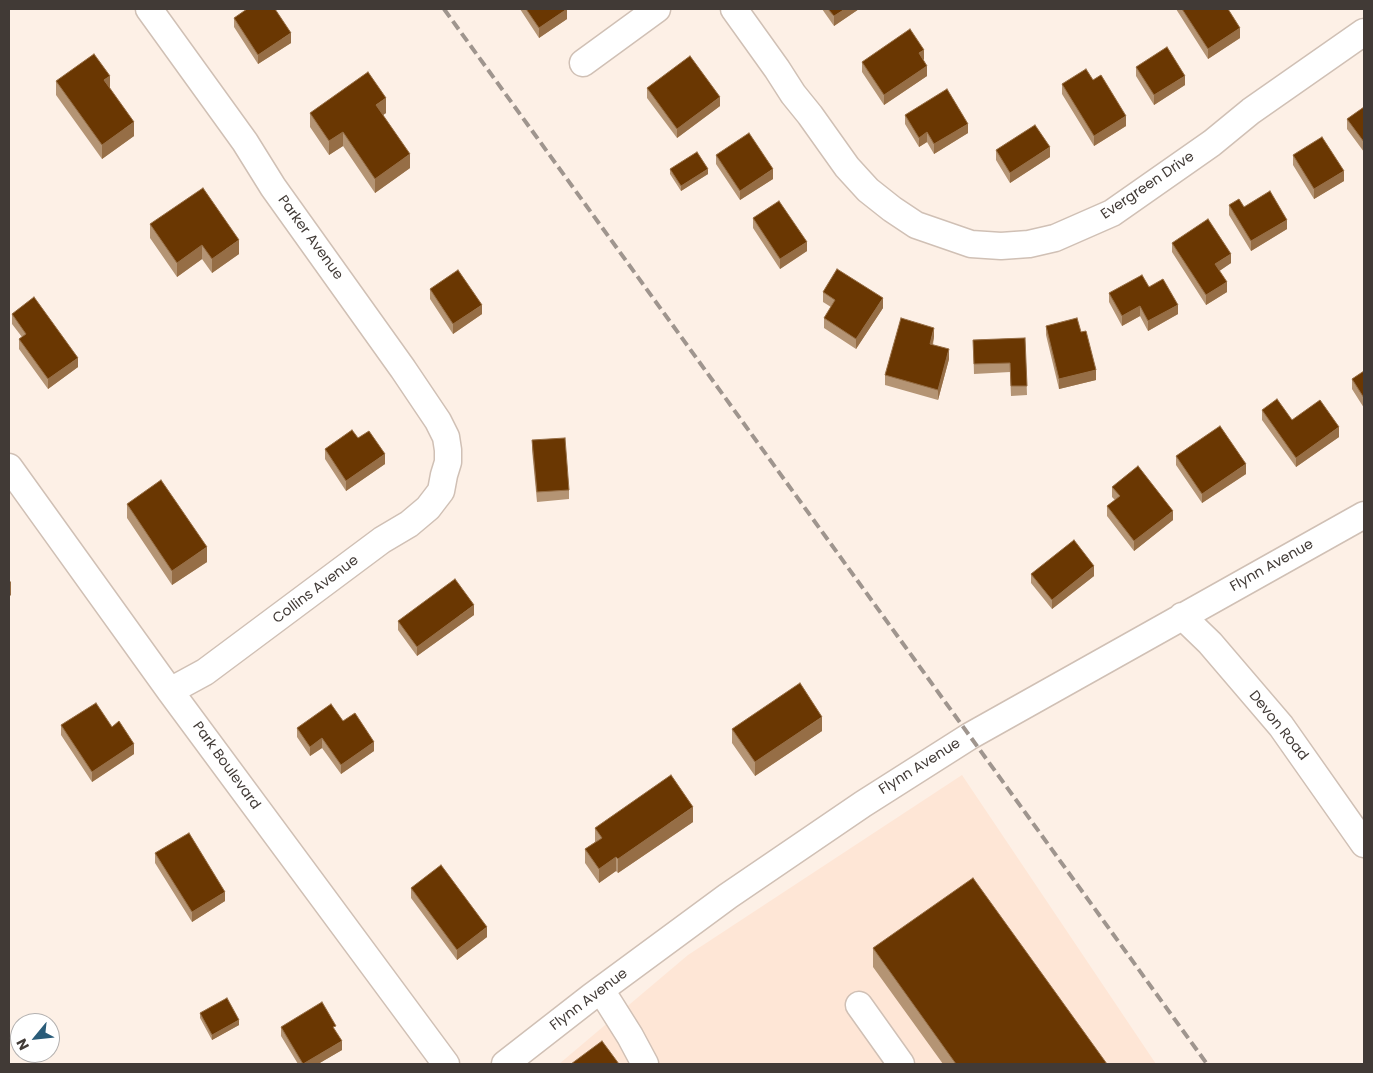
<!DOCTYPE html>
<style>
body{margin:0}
#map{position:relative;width:1373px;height:1073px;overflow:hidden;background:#fdf0e6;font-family:Poppins,sans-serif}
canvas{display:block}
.frame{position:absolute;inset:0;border:10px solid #413a36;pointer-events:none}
.north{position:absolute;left:10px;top:1013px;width:50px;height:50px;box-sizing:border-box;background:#fff;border:1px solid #b3b0af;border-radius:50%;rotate:242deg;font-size:14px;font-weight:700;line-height:20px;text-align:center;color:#413a36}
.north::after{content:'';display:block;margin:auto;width:18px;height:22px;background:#2a5c79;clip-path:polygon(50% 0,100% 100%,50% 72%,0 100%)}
</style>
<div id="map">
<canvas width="1373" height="1073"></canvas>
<div class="frame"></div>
<div class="north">N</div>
</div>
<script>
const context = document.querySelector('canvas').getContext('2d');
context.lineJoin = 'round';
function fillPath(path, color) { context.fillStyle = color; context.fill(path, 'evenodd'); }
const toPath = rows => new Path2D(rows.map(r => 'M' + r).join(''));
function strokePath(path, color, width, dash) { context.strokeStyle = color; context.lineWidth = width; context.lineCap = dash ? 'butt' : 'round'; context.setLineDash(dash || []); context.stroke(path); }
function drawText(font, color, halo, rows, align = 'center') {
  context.font = font + ' Poppins,sans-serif'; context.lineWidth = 5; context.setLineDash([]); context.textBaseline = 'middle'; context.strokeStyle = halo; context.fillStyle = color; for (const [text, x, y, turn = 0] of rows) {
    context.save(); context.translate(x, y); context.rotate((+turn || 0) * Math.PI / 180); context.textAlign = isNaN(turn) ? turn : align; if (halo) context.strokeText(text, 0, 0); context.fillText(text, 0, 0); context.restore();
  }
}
fillPath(toPath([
 [962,775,1156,1064,559,1064,688,955]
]), '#fee6d6');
const minor = toPath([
 [149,9,245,142,273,187,403,369,438,421,446,437,448,450,448,462,444,475,441,491,428,508,409,524,382,540,205,672,170,691],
 [734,9,777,69,793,94,810,115,847,167,868,190,892,209,916,225,971,244,1001,246,1029,244,1055,238,1112,213,1212,143,1251,111,1364,32],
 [583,63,657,9],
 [9,467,170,691,446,1064],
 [1182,616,1210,643,1281,726,1364,844],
 [601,990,630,1036,645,1064],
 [859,1005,901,1064],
 [505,1064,591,997,728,896,863,804,970,736,1364,515]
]);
strokePath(minor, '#d0c0b5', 29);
strokePath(minor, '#fff', 26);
strokePath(toPath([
 [444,9,1207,1064]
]), '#9f958e', 4, [10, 5]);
fillPath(toPath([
 [520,9,567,9,567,19,539,38],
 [822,9,859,9,834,26],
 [1176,9,1228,9,1240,38,1208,59],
 [234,18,291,43,258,64,234,27],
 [924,59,923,60,927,76,884,105,862,72,862,62],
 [1136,67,1185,85,1154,105,1136,76],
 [1093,80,1126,126,1094,146,1062,94,1062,84],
 [56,81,134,136,102,159,56,95],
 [647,88,720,106,677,138,647,98],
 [1364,107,1364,152,1347,129,1347,119],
 [310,113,386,113,383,115,410,168,375,193,343,146,329,155,310,127],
 [905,115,968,133,934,154,927,142,919,147,905,124],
 [996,150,1050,157,1010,183,996,160],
 [716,155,773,179,740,200,716,164],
 [1293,155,1344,181,1314,199,1293,165],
 [670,169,708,174,681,191,670,174],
 [1229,205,1244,207,1287,229,1251,251,1229,215],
 [753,218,807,251,780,269,753,228],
 [150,224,239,254,212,273,202,259,177,277,150,238],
 [1172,243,1231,263,1219,271,1227,292,1206,305,1172,252],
 [1149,287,1178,314,1148,331,1140,316,1122,326,1109,302,1109,293],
 [430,289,482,314,453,334,430,299],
 [823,292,883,308,856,349,824,328,824,318,831,307,823,302],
 [12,314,78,367,48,389,19,349,19,339,22,337,12,324],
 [1046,326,1081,332,1096,380,1059,389,1046,335],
 [934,337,933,345,949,359,938,400,885,385,885,375],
 [1025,338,1027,395,1011,396,1010,372,974,374,973,340],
 [1364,371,1364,408,1352,389,1352,379],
 [1262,410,1292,420,1339,437,1296,467,1262,420],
 [358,438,385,464,346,491,325,459,325,449],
 [532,440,569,490,569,499,537,502,532,450],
 [1176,456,1246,474,1202,503,1176,465],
 [1112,487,1173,520,1134,551,1107,516,1107,506,1115,500,1112,497],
 [127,504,207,562,172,585,127,518],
 [1031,574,1094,576,1052,609,1031,583],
 [474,615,417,656,398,630,398,621],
 [343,721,374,751,341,774,322,748,310,756,297,737,297,728],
 [61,725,112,727,134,754,92,782,61,735],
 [732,729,822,731,755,776,732,743],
 [693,822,618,873,616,871,599,883,585,863,585,849,595,842,595,828],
 [155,853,225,901,192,922,155,863],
 [411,888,487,937,457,960,411,898],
 [873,948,1107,1064,943,1064,873,967],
 [200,1013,239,1025,212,1040,200,1018],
 [281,1027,342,1050,318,1064,298,1064,281,1036]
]), '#b49474');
fillPath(toPath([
 [567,9,567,19,539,38,539,28],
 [845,9,859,9,834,26,834,16],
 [1240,28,1240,38,1208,59,1208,49],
 [291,33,291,43,258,64,258,55],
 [924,50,924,59,919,63,919,53],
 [927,66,927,76,884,105,884,95],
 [110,76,110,90,104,80],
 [1185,76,1185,85,1154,105,1154,95],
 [720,97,720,106,677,138,677,129],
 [386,98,386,113,376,120,376,105],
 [1126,116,1126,126,1094,146,1094,136],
 [134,122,134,136,102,159,102,145],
 [968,124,968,133,934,154,934,144],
 [343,132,343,146,329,155,329,141],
 [927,132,927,142,919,147,919,138],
 [1050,147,1050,157,1010,183,1010,173],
 [410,154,410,168,375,193,375,179],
 [708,169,708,174,681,191,681,186],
 [773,169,773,179,740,200,740,191],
 [1344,171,1344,181,1314,199,1314,189],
 [1287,220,1287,229,1251,251,1251,241],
 [239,240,239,254,212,273,212,259],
 [807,242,807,251,780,269,780,259],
 [202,245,202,259,177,277,177,263],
 [1231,254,1231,263,1215,274,1215,264],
 [1227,282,1227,292,1206,305,1206,295],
 [883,298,883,308,856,349,856,339],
 [482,305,482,314,453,334,453,324],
 [1178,305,1178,314,1148,331,1148,321],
 [1140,306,1140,316,1122,326,1122,316],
 [934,328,934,337,930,354,930,344],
 [949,349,949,359,938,400,938,390],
 [78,358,78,367,48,389,48,379],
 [1096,370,1096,380,1059,389,1059,379],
 [1339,427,1339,437,1296,467,1296,458],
 [385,454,385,464,346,491,346,481],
 [1246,464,1246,474,1202,503,1202,494],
 [1173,511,1173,520,1134,551,1134,541],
 [207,547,207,562,172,585,172,571],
 [1094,566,1094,576,1052,609,1052,600],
 [11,581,11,595,9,597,9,583],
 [474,605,474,615,417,656,417,647],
 [822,717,822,731,755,776,755,762],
 [322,738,322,748,310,756,310,747],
 [374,742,374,751,341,774,341,765],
 [134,744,134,754,92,782,92,772],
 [693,807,693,822,618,873,618,859],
 [616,857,616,871,599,883,599,869],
 [225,892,225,901,192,922,192,912],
 [487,927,487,937,457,960,457,950],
 [239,1020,239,1025,212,1040,212,1035],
 [342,1041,342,1050,318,1064,303,1064]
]), '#966e46');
const building = toPath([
 [247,9,275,9,291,33,258,55,234,18,247,9],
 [526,9,567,9,539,28,526,9],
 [828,9,845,9,834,16,828,9],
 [1182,9,1228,9,1240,28,1208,49,1182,9],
 [910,29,924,50,919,53,927,66,884,95,862,62,910,29],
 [1167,47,1185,76,1154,95,1136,67,1167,47],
 [94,54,110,76,104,80,134,122,102,145,56,81,94,54],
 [690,56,720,97,677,129,647,88,690,56],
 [1086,69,1093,80,1101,75,1126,116,1094,136,1062,84,1086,69],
 [368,72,386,98,376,105,410,154,375,179,343,132,329,141,310,113,368,72],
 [947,89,968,124,934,144,927,132,919,138,905,115,947,89],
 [1364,107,1364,142,1347,119,1364,107],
 [1035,125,1050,147,1010,173,996,150,1035,125],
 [749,133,773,169,740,191,716,155,749,133],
 [1322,137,1344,171,1314,189,1293,155,1322,137],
 [697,152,708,169,681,186,670,169,697,152],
 [203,188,239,240,212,259,202,245,177,263,150,224,203,188],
 [1270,191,1287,220,1251,241,1229,205,1239,199,1244,207,1270,191],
 [779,201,807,242,780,259,753,218,779,201],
 [1208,219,1231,254,1215,264,1227,282,1206,295,1172,243,1208,219],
 [837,269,883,298,856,339,824,318,835,300,823,292,837,269],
 [458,270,482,305,453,324,430,289,458,270],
 [1142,275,1149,287,1163,279,1178,305,1148,321,1140,306,1122,316,1109,293,1142,275],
 [34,297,78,358,48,379,19,339,26,334,12,314,34,297],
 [901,318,934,328,930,344,949,349,938,390,885,375,901,318],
 [1077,318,1081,332,1086,331,1096,370,1059,379,1046,326,1077,318],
 [1025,338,1027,386,1011,386,1010,363,974,364,973,340,1025,338],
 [1364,371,1364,398,1352,379,1364,371],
 [1277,399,1292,420,1320,400,1339,427,1296,458,1262,410,1277,399],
 [1220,426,1246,464,1202,494,1176,456,1220,426],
 [352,430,358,438,369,431,385,454,346,481,325,449,352,430],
 [565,438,569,490,537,492,532,440,565,438],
 [1138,466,1173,511,1134,541,1107,506,1120,496,1112,487,1138,466],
 [161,480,207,547,172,571,127,504,161,480],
 [1074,540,1094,566,1052,600,1031,574,1074,540],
 [455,579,474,605,417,647,398,621,455,579],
 [800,683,822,717,755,762,732,729,800,683],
 [96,703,112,727,119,721,134,744,92,772,61,725,96,703],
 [331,704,343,721,355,713,374,742,341,765,322,738,310,747,297,728,331,704],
 [671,775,693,807,618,859,616,857,599,869,585,849,602,838,595,828,671,775],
 [189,833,225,892,192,912,155,853,189,833],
 [441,865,487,927,457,950,411,888,441,865],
 [973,878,1107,1064,956,1064,873,948,973,878],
 [227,998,239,1020,212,1035,200,1013,227,998],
 [322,1002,336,1026,333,1027,342,1041,303,1064,281,1027,322,1002],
 [602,1041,619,1064,571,1064,602,1041]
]);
fillPath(building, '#6a3702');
strokePath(building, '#966e46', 1);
drawText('14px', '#413a36', '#fff', [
 ["Evergreen Drive",1148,186,-34],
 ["Parker Avenue",310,238,54],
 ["Flynn Avenue",1272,566,-29],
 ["Collins Avenue",316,590,-37],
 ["Devon Road",1278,726,51],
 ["Park Boulevard",226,766,54],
 ["Flynn Avenue",920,767,-32],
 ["Flynn Avenue",589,1000,-37]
]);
</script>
